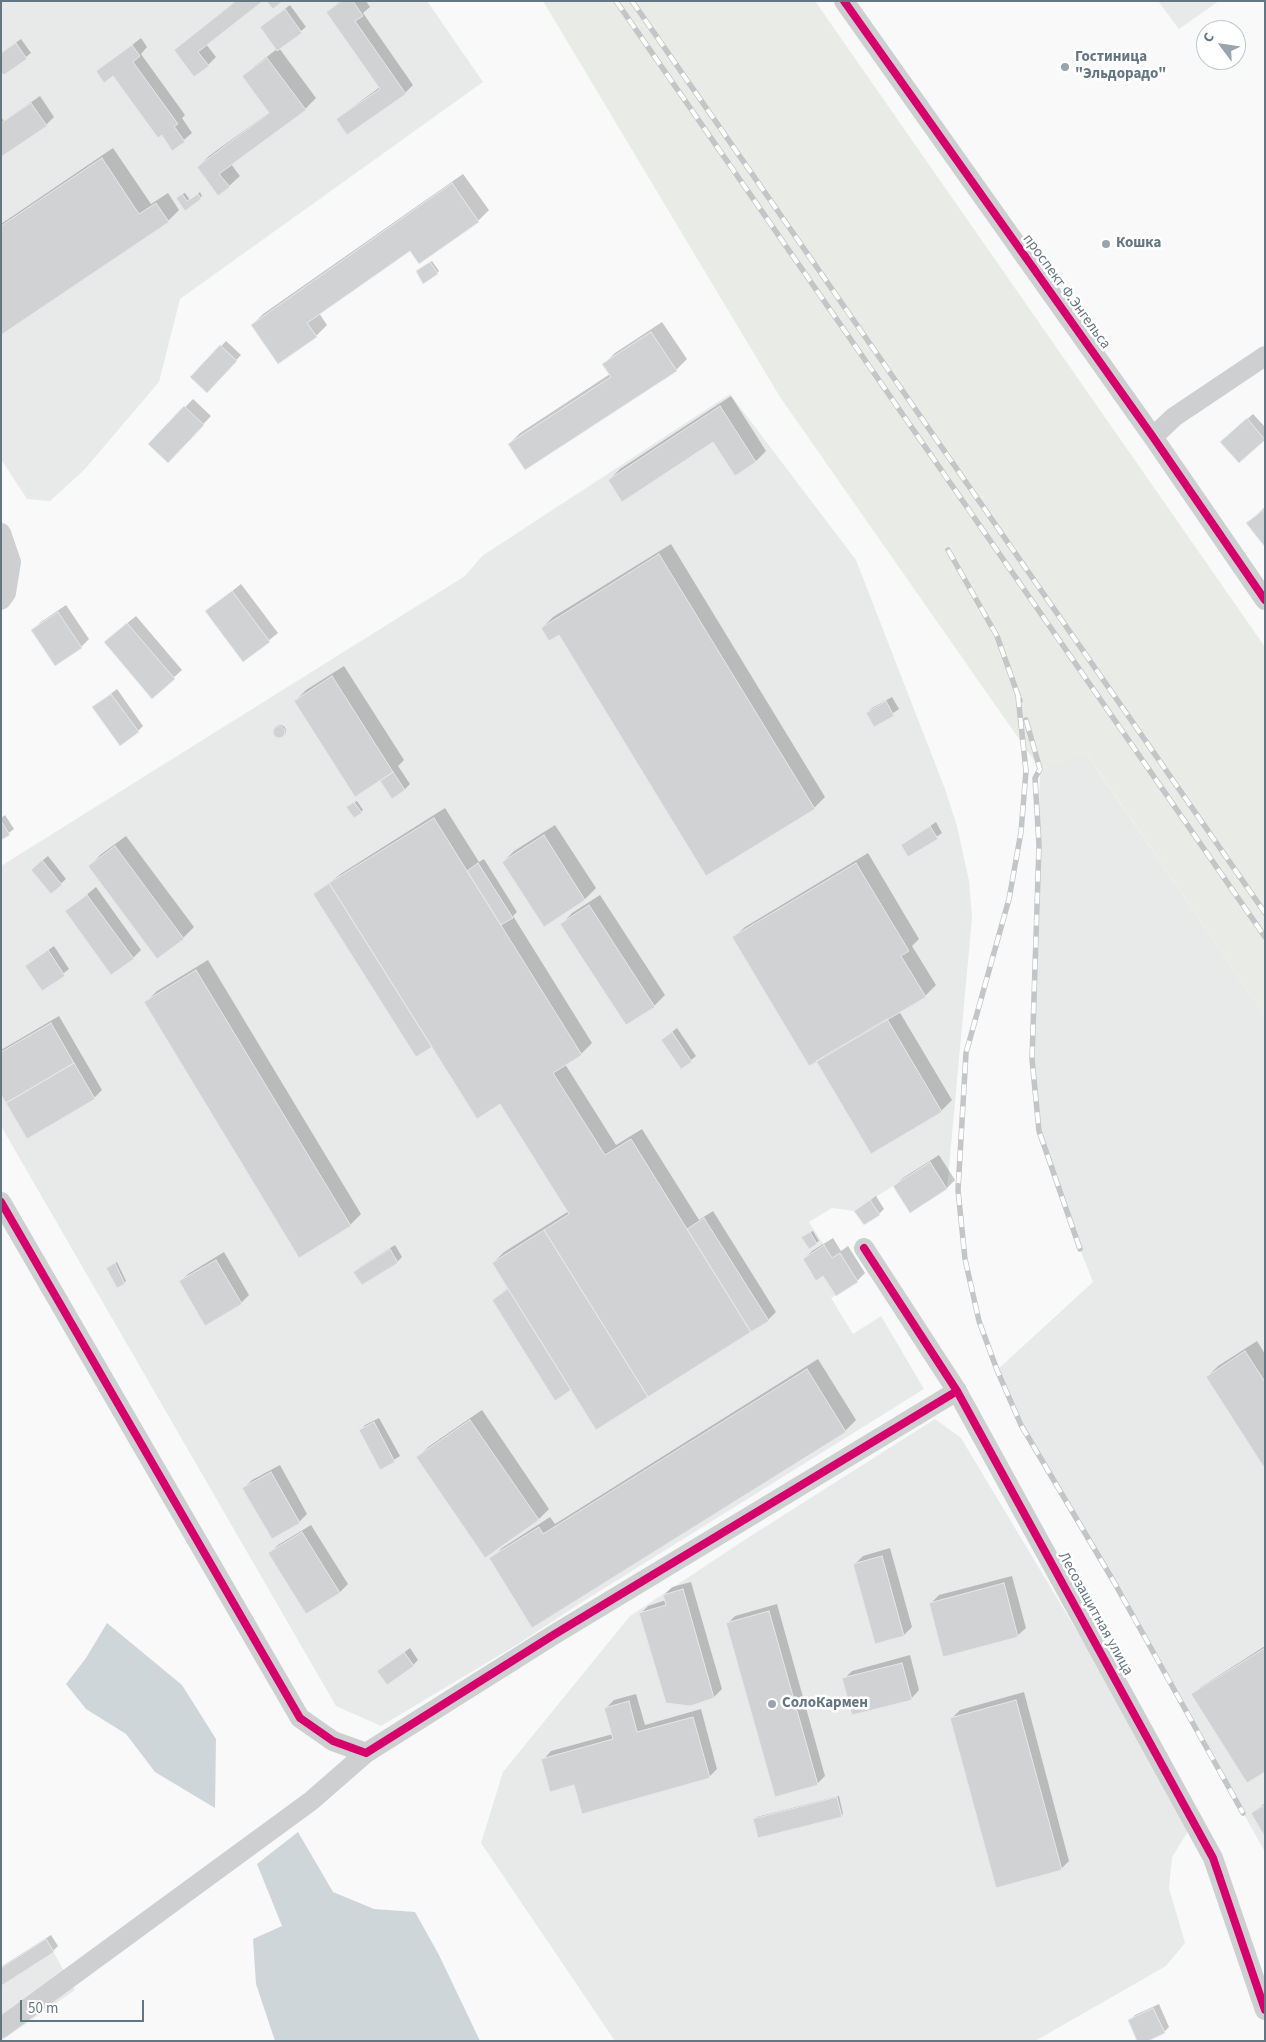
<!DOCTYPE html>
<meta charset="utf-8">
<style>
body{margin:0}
#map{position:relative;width:1266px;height:2042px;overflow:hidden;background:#f9f9f9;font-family:"Source Sans 3",sans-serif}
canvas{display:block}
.frame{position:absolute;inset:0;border:2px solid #657683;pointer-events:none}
.north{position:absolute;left:1196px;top:20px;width:50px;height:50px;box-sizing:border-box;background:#fff;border:1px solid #c1c8cd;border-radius:50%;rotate:301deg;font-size:14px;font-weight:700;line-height:20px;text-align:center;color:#657683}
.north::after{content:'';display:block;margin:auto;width:18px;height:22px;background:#99a4ac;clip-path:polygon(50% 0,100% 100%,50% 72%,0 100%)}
.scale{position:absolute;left:20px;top:2000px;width:124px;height:22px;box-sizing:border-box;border:2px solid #657683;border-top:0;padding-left:6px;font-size:15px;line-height:18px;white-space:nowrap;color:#657683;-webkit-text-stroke:4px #fff;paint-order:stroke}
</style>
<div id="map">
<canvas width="1266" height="2042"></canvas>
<div class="frame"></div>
<div class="north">С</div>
<div class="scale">50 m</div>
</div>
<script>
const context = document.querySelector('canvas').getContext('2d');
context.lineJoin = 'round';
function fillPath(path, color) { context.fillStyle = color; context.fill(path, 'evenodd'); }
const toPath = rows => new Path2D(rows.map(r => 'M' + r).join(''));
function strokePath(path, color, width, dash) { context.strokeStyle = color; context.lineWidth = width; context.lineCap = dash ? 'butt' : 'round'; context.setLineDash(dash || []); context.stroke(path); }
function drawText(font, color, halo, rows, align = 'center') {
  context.font = font + ' "Source Sans 3",sans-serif'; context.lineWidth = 5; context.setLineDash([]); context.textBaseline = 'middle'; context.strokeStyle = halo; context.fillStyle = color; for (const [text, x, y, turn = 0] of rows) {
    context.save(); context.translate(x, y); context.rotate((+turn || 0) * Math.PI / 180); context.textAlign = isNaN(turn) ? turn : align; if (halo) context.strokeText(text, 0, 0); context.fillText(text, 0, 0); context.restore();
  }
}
fillPath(toPath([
 [1,1,427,1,483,82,180,299,159,382,84,470,50,501,27,499,1,459],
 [1158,1,1219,1,1179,29],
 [730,394,856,560,945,789,957,826,969,881,972,918,947,1189,930,1162,854,1211,832,1208,809,1222,832,1258,840,1253,858,1282,831,1298,853,1334,881,1316,924,1389,579,1604,518,1644,381,1726,336,1706,1,1126,1,866,465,576,482,556],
 [1086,753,1265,1016,1265,1852,1114,1582,1021,1425,997,1370,1093,1282,1080,1249,1039,1131,1032,1059,1040,769],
 [935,1419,961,1438,1183,1808,1189,1830,1172,1857,1169,1888,1185,1943,1166,1966,1035,2041,615,2041,481,1843,503,1772,630,1616,746,1539],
 [46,1939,75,1990,1,2041,1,1968]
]), '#e8e9e9');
fillPath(toPath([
 [543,1,815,1,1265,647,1265,1016,1087,754,1040,769,780,397]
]), '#e8ebe6');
fillPath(toPath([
 [107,1623,182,1685,216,1739,215,1808,155,1772,126,1734,86,1709,66,1684,86,1658],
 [298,1832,333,1892,374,1909,415,1912,439,1955,480,2041,275,2041,256,1984,253,1939,282,1926,257,1864]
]), '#ced6d9');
fillPath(toPath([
 [236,1,206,44,216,57,208,65,175,50],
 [340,1,366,1,370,7,363,13,413,85,405,93,338,120,346,112,380,87,328,13],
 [290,5,306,27,279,48,316,98,305,109,231,164,240,176,229,186,198,167,209,156,270,112,244,76,255,66,277,49,261,27],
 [141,38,147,47,141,54,185,115,182,118,192,133,173,149,113,75,98,72],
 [21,39,31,53,4,74,1,53],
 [40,96,54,117,46,125,1,155,1,117,4,121],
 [113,148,151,204,168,193,179,210,168,221,1,334,1,224],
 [463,174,489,210,478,221,419,263,410,249,319,313,327,325,316,336,278,362,252,325,263,314],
 [200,192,202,196,185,209,179,196,185,193,190,200],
 [432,261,439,271,437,273,419,269],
 [662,322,687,359,676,370,509,444,520,433,610,374,604,364,615,353],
 [226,341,241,355,207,391,192,377],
 [731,396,766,451,756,461,713,441,609,480,620,469],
 [193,399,211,416,176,453,150,444],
 [1253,414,1265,427,1265,438,1240,461,1227,437],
 [1265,507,1265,545,1248,523],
 [671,544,825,797,814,808,560,633,542,628,553,617],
 [241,584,278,633,244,660,207,611],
 [66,605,89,639,81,647,33,630,41,622],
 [136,616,182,670,152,697,114,634],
 [344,666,404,760,398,766,410,784,404,790,382,781,385,776,295,701,306,690],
 [117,689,143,726,138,731,99,703],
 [892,697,899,709,874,726,867,713,872,708],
 '274 731a6 6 0 1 1 12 0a6 6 0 1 1-12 0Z',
 [357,801,363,810,355,817,350,805],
 [445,808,479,862,484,859,517,912,513,916,592,1043,581,1054,565,1064,616,1145,642,1129,699,1220,713,1211,776,1312,768,1320,597,1428,572,1388,555,1399,493,1300,508,1288,493,1263,504,1252,569,1211,501,1103,432,1045,315,894,342,873],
 [5,815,14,829,1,839,1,818],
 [936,822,942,833,909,856,902,845],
 [555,825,596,888,585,899,544,925,503,862,514,851],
 [126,836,194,927,183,938,90,866,100,855],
 [868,853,919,939,912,946,936,985,925,996,899,1011,952,1100,941,1111,817,1060,734,937,745,927],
 [48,856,66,879,51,892,37,865],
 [96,887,141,950,133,958,67,911],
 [600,895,665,995,654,1006,562,924,572,913],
 [54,946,69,969,42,990,26,966],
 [208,960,361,1214,350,1225,146,1002,157,991],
 [59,1016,102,1090,94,1098,1,1092,1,1050],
 [677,1028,696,1056,681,1068,662,1040],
 [939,1155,955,1180,947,1188,911,1211,895,1186,903,1178],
 [876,1196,884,1209,879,1214,856,1211],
 [813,1231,819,1241,809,1247,805,1235],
 [833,1238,841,1251,848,1246,865,1273,857,1281,824,1274,804,1259,812,1251],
 [395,1245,402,1257,397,1262,355,1272,360,1267],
 [224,1252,249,1295,241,1303,180,1282,188,1274],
 [117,1262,126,1281,124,1283,108,1268],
 [1257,1341,1265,1354,1265,1467,1207,1377,1218,1366],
 [818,1359,856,1420,845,1431,491,1559,502,1548,550,1517,555,1524],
 [482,1410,549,1509,539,1519,417,1458,428,1447],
 [379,1418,400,1456,381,1468,360,1431,365,1425],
 [280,1465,307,1514,299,1522,272,1537,244,1488,252,1480],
 [311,1525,348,1584,340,1592,306,1612,270,1553,278,1545],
 [890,1548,912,1627,904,1635,876,1642,855,1564,863,1556],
 [1012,1576,1026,1628,1017,1636,931,1603,939,1595],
 [691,1582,722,1689,714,1697,640,1614,648,1606,666,1600,664,1595,672,1587],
 [777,1604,825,1776,817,1784,727,1624,735,1616],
 [1265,1646,1265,1770,1193,1695,1201,1687],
 [410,1648,418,1660,413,1665,379,1671],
 [910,1655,919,1690,911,1699,844,1679,852,1671],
 [1024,1692,1069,1861,1061,1869,952,1718,960,1710],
 [636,1694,645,1725,701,1709,717,1769,709,1777,575,1784,543,1760,551,1751,613,1734,606,1708,614,1700],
 [839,1796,843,1814,841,1816,755,1819,757,1817],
 [1265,1803,1265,1834,1252,1814],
 [51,1935,58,1946,53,1951,1,1984,1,1967],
 [1159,2004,1169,2027,1164,2032,1130,2020,1135,2015]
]), '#0003');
const building = toPath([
 [236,1,263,1,198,52,209,66,194,77,174,50,236,1],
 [266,1,283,1,273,9,266,1],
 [342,1,353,1,363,16,355,21,406,94,347,135,336,119,380,89,326,12,342,1],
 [285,9,302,33,277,51,260,27,285,9],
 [16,43,27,59,4,75,1,72,1,53,16,43],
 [132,45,140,56,133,62,178,124,174,126,185,142,172,151,162,135,158,138,113,76,104,83,96,71,132,45],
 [267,58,306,110,219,174,230,187,218,196,197,167,269,113,242,76,267,58],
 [31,103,47,126,1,157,1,123,31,103],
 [102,158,139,214,156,203,169,222,1,335,1,226,102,158],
 [452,183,479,222,419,264,410,251,307,323,317,337,278,364,251,325,452,183],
 [182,194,187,201,198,194,201,199,185,211,176,198,182,194],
 [430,262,438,274,423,284,416,271,430,262],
 [651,332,677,371,525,470,508,444,611,377,602,364,651,332],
 [220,345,237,361,207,393,190,377,220,345],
 [184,406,204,425,168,463,148,444,184,406],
 [720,406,756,462,735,476,713,442,622,502,608,480,720,406],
 [1247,418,1265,440,1239,463,1220,442,1247,418],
 [1265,509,1265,547,1246,523,1265,509],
 [659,554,815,809,706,876,559,635,549,641,541,628,659,554],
 [232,591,270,642,243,662,205,611,232,591],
 [58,612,82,648,55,666,31,630,58,612],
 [127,623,175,679,152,699,104,642,127,623],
 [332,676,393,772,355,797,294,701,332,676],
 [111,694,139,732,120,746,92,707,111,694],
 [886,701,894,716,874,727,866,713,886,701],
 '273 732a6 6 0 1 1 12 0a6 6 0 1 1-12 0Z',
 [393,772,405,790,392,799,380,781,393,772],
 [354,802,362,813,354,818,346,807,354,802],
 [434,818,582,1055,553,1073,605,1155,631,1139,751,1332,648,1397,544,1230,569,1214,500,1104,477,1119,329,883,434,818],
 [1,821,10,835,1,840,1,821],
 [930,826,938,839,908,857,901,845,930,826],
 [544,835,585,900,544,927,502,862,544,835],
 [115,846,184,939,157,959,88,866,115,846],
 [42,860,62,885,51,894,31,870,42,860],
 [478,863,513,918,501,925,467,871,478,863],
 [856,863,909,951,901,956,926,997,809,1066,732,937,856,863],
 [329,883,432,1047,416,1057,313,894,329,883],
 [87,895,134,959,111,975,65,911,87,895],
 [589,905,655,1007,626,1025,560,924,589,905],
 [48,950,65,976,42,991,25,966,48,950],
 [196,970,351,1226,299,1258,144,1002,196,970],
 [887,1019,942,1112,871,1154,816,1061,887,1019],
 [51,1023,74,1063,6,1103,1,1095,1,1052,51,1023],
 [672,1032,692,1062,681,1069,661,1040,672,1032],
 [74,1063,95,1099,27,1139,6,1103,74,1063],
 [930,1162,947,1189,910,1213,893,1186,930,1162],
 [870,1200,880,1215,864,1225,854,1211,870,1200],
 [704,1218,769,1321,751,1332,687,1229,704,1218],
 [544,1230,648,1397,596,1430,492,1263,544,1230],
 [810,1232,817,1244,809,1249,801,1237,810,1232],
 [824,1245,832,1258,840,1253,858,1282,836,1296,823,1276,816,1281,803,1259,824,1245],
 [390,1249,398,1263,362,1285,353,1272,390,1249],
 [216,1260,242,1304,205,1326,179,1281,216,1260],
 [115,1263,125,1284,117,1288,106,1268,115,1263],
 [508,1289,571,1390,555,1401,492,1300,508,1289],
 [1245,1351,1265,1382,1265,1469,1206,1377,1245,1351],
 [807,1369,846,1432,532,1628,489,1558,539,1527,543,1534,807,1369],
 [470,1420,539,1520,485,1558,416,1457,470,1420],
 [374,1422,395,1462,380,1470,359,1430,374,1422],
 [271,1472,300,1523,272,1539,242,1488,271,1472],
 [302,1532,340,1593,306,1614,268,1553,302,1532],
 [882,1556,904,1636,875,1644,853,1564,882,1556],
 [1004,1583,1018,1637,943,1657,929,1603,1004,1583],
 [683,1589,714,1698,690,1706,666,1703,639,1613,666,1605,663,1595,683,1589],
 [769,1611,818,1785,775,1797,726,1623,769,1611],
 [1265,1648,1265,1772,1247,1783,1191,1694,1265,1648],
 [404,1652,414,1666,387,1685,377,1671,404,1652],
 [902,1663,912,1700,852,1715,842,1678,902,1663],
 [1016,1700,1062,1870,996,1888,950,1718,1016,1700],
 [629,1701,637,1732,693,1717,710,1778,582,1814,574,1785,550,1792,541,1759,613,1739,604,1708,629,1701],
 [837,1797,842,1817,758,1838,753,1819,837,1797],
 [1265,1805,1265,1837,1251,1813,1265,1805],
 [46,1939,54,1952,1,1986,1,1968,46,1939],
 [1153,2008,1165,2033,1148,2041,1137,2041,1128,2020,1153,2008]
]);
fillPath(building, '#d0d2d3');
strokePath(building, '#e8e8e8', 1);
strokePath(toPath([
 [844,1,1153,437,1265,600],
 [1153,437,1174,417,1265,356],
 [1,533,11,562,6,593,1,600],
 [1,1202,300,1718,333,1741,366,1753,555,1634,957,1391],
 [864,1248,957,1391,1213,1858,1265,2010],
 [1,2028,311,1801,366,1753]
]), '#cecfd0', 20);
const rail = toPath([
 [616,1,1265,937],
 [632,1,1265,913],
 [948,550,997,636,1020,701],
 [1018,696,1026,771,1021,832,1009,899,966,1053,958,1190,965,1259,979,1321,997,1370,1021,1425,1114,1582,1243,1813],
 [1026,720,1040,769,1035,778,1039,845,1032,1059,1039,1131,1080,1249]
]);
strokePath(rail, '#c3c5c6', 5.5);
strokePath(rail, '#fff', 4, [11]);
strokePath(toPath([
 [844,1,1153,437,1265,600],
 [1,1202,300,1718,333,1741,366,1753,555,1634,957,1391],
 [864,1248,957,1391,1213,1858,1265,2010]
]), '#d6006c', 8);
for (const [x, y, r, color] of [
 [1065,67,5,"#99a4ac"],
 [1106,244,5,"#99a4ac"],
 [772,1704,5,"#99a4ac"]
]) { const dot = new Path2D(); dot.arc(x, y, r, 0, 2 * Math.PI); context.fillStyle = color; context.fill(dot); strokePath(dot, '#fff', 2); }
drawText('bold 15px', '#657683', '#fff', [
 ["Гостиница",1075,58],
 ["\"Эльдорадо\"",1075,75],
 ["Кошка",1116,244],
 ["СолоКармен",782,1704]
], 'left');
drawText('15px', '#657683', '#fff', [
 ["проспект Ф.Энгельса",1066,292,54],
 ["Лесозащитная улица",1095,1614,61]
]);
</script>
